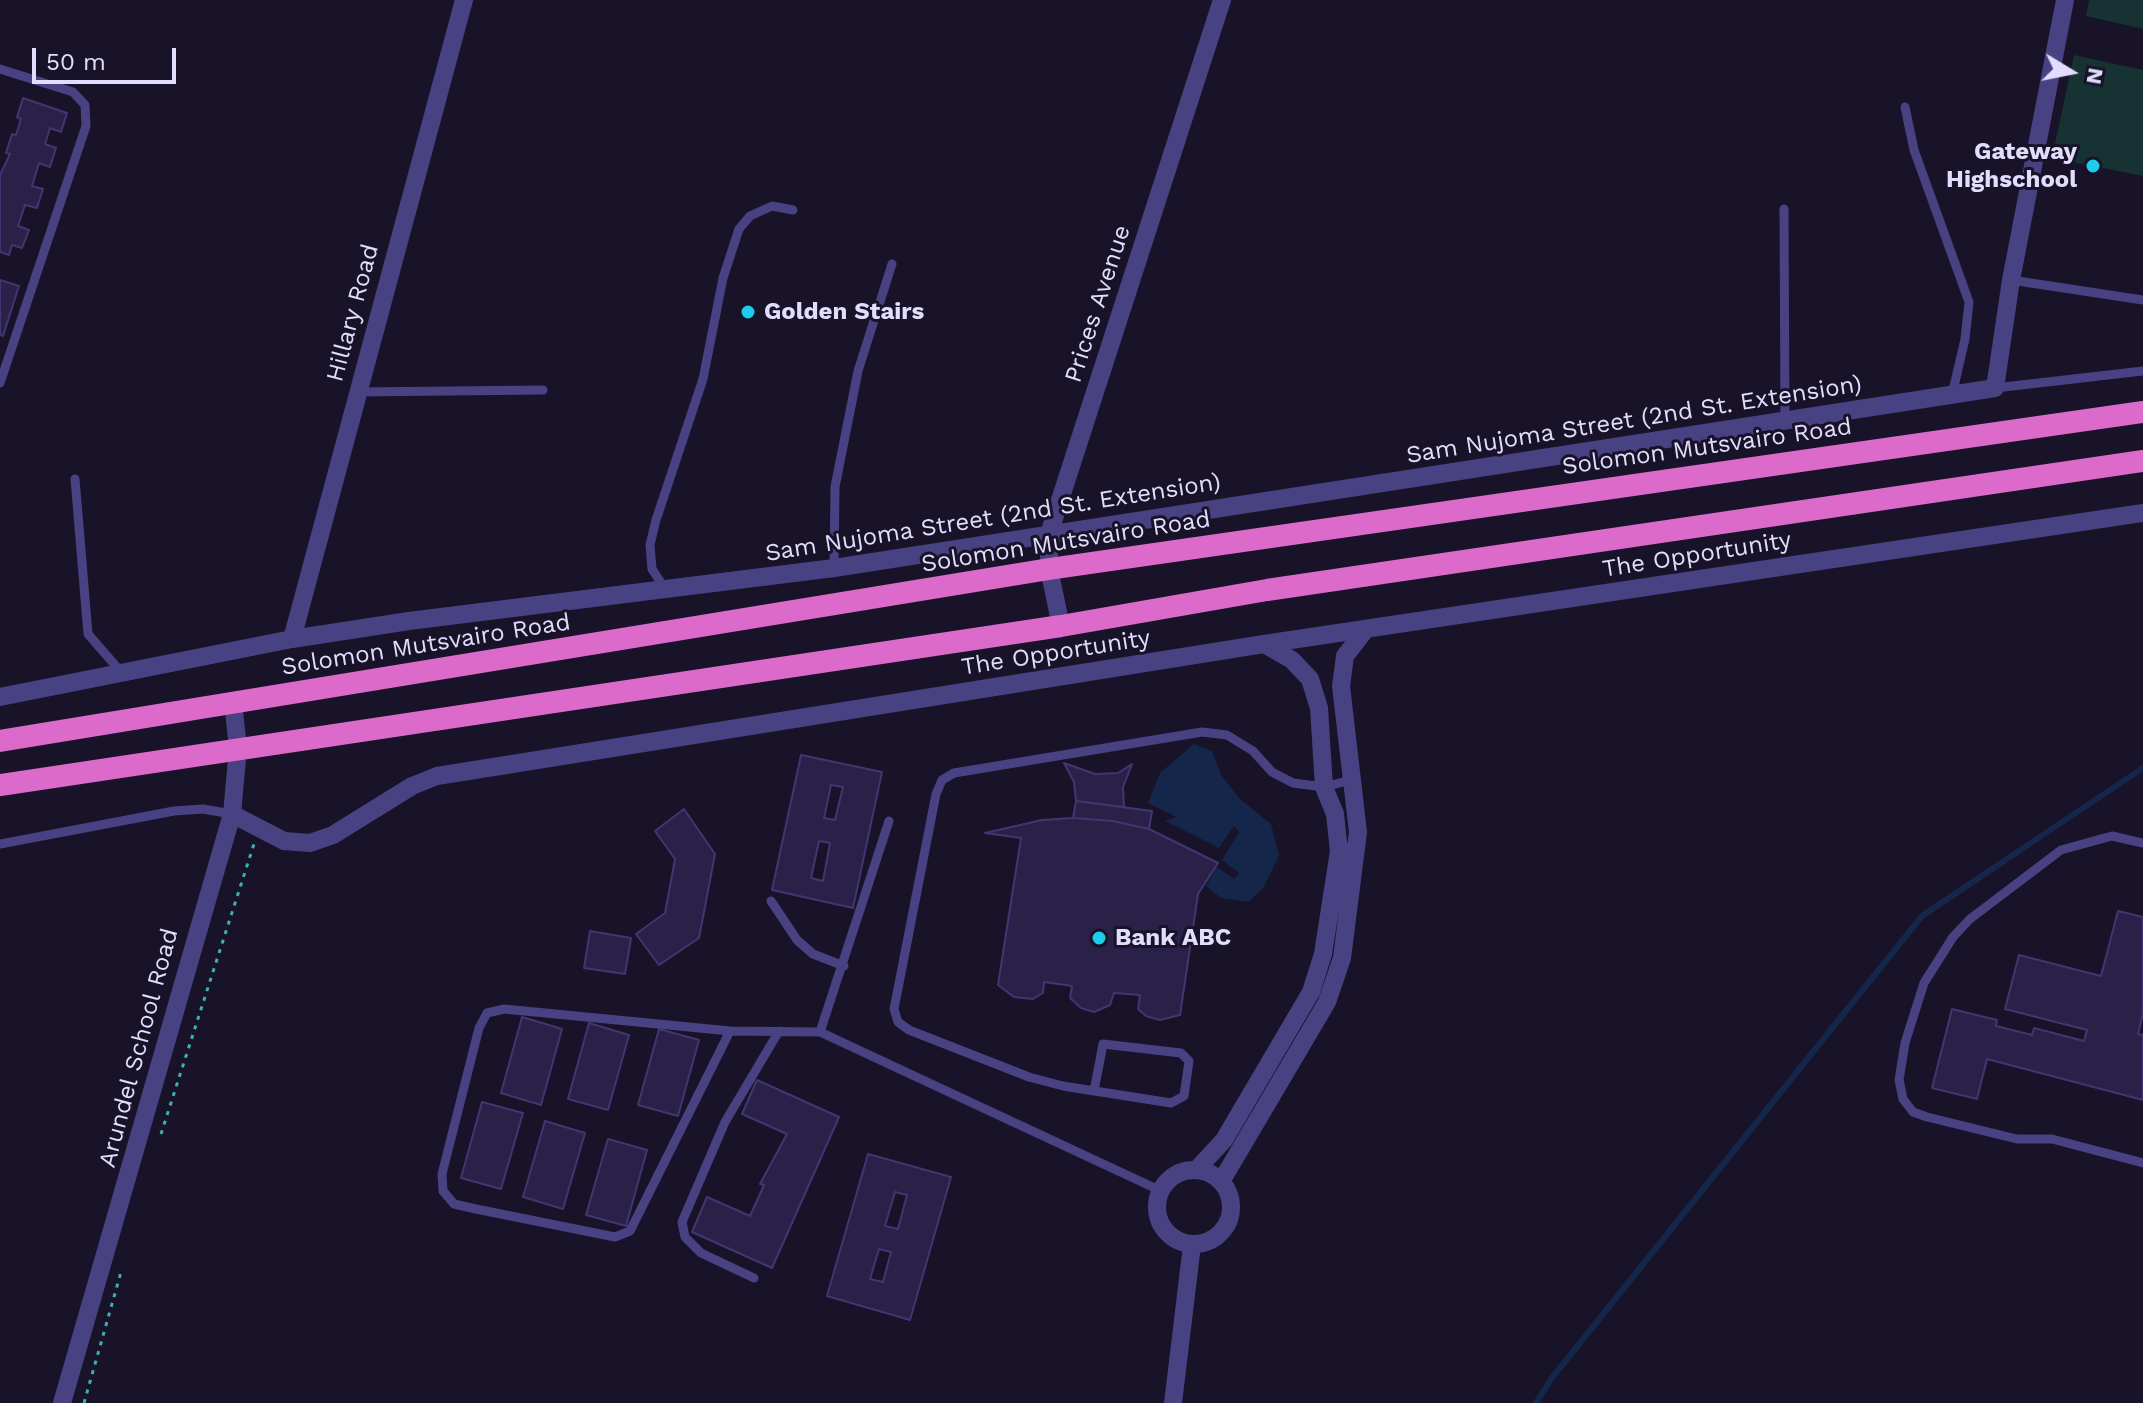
<!DOCTYPE html>
<style>
body{margin:0}
#map{position:relative;width:2143px;height:1403px;overflow:hidden;background:#181328;font-family:"Work Sans",sans-serif}
canvas{display:block}
.north{position:absolute;left:2031px;top:32px;width:80px;height:80px;-webkit-text-stroke:6px #181328;paint-order:stroke;rotate:100deg;font-size:22px;font-weight:700;line-height:32px;text-align:center;color:#e2ddfc}
.north::after{content:'';display:block;margin:auto;width:28px;height:36px;background:#e2ddfc;clip-path:polygon(50% 0,100% 100%,50% 72%,0 100%)}
.scale{position:absolute;left:32px;top:48px;width:144px;height:36px;box-sizing:border-box;border:4px solid #e2ddfc;border-top:0;padding-left:10px;font-size:24px;line-height:28px;white-space:nowrap;color:#e2ddfc;-webkit-text-stroke:6px #181328;paint-order:stroke}
</style>
<div id="map">
<canvas width="2143" height="1403"></canvas>
<div class="north">N</div>
<div class="scale">50 m</div>
</div>
<script>
const context = document.querySelector('canvas').getContext('2d');
context.lineJoin = 'round';
function fillPath(path, color) { context.fillStyle = color; context.fill(path, 'evenodd'); }
const toPath = rows => new Path2D(rows.map(r => 'M' + r).join(''));
function strokePath(path, color, width, dash) { context.strokeStyle = color; context.lineWidth = width; context.lineCap = dash ? 'butt' : 'round'; context.setLineDash(dash || []); context.stroke(path); }
function drawText(font, color, halo, rows, align = 'center') {
  context.font = font + ' "Work Sans",sans-serif'; context.lineWidth = 6; context.setLineDash([]); context.textBaseline = 'middle'; context.strokeStyle = halo; context.fillStyle = color; for (const [text, x, y, turn = 0] of rows) {
    context.save(); context.translate(x, y); context.rotate((+turn || 0) * Math.PI / 180); context.textAlign = isNaN(turn) ? turn : align; if (halo) context.strokeText(text, 0, 0); context.fillText(text, 0, 0); context.restore();
  }
}
fillPath(toPath([
 [2089,0,2143,0,2143,29,2086,16],
 [2074,55,2143,70,2143,176,2052,158]
]), '#163232');
fillPath(toPath([
 [1194,744,1212,751,1221,775,1240,799,1271,824,1279,855,1264,887,1248,902,1221,898,1206,886,1217,867,1234,879,1239,873,1222,860,1239,832,1234,826,1219,848,1165,821,1177,817,1148,803,1160,773]
]), '#14274b');
strokePath(toPath([
 [1536,1403,1551,1379,1922,916,2143,768]
]), '#14274b', 6);
const building = toPath([
 [23,98,67,113,61,132,50,128,45,144,56,148,50,167,39,163,32,186,43,189,37,208,25,205,18,226,29,230,22,248,12,245,9,255,0,252,0,175,10,154,6,153,12,134,16,135,21,119,17,117,23,98],
 [0,280,19,286,3,336,0,335,0,280],
 [801,755,882,772,853,908,772,890,801,755],
 [831,785,843,787,835,820,824,818,831,785],
 [819,841,830,843,823,881,811,878,819,841],
 [1064,763,1095,774,1118,773,1132,764,1123,787,1124,807,1076,801,1074,782,1064,763],
 [1076,801,1152,811,1149,829,1113,821,1073,818,1076,801],
 [684,809,715,854,699,938,659,965,636,934,665,913,675,859,655,831,684,809],
 [1073,818,1113,821,1149,829,1218,863,1198,894,1180,1015,1160,1020,1146,1016,1138,1009,1140,995,1114,993,1110,1005,1094,1012,1081,1008,1070,998,1072,986,1044,982,1043,993,1033,999,1014,997,998,985,1021,838,985,833,1042,820,1073,818],
 [2118,911,2143,917,2143,1013,2138,1034,2143,1035,2143,1100,1987,1059,1977,1099,1932,1088,1952,1009,1997,1020,1996,1026,2032,1035,2034,1028,2084,1041,2087,1030,2005,1009,2019,955,2101,976,2118,911],
 [590,931,631,938,625,974,584,968,590,931],
 [522,1017,562,1029,541,1105,501,1093,522,1017],
 [589,1023,629,1035,608,1110,568,1099,589,1023],
 [659,1029,699,1040,678,1116,638,1105,659,1029],
 [757,1080,839,1117,772,1268,692,1232,707,1197,750,1216,764,1185,760,1184,787,1134,742,1114,757,1080],
 [482,1102,523,1113,501,1189,461,1178,482,1102],
 [545,1121,585,1133,563,1209,523,1197,545,1121],
 [608,1139,647,1150,626,1226,586,1215,608,1139],
 [868,1154,951,1177,910,1320,827,1296,868,1154],
 [895,1192,907,1195,898,1229,885,1226,895,1192],
 [879,1249,891,1252,883,1282,870,1279,879,1249]
]);
fillPath(building, '#2a2148');
strokePath(building, '#433571', 2);
strokePath(toPath([
 [161,1134,254,844],
 [84,1403,121,1272]
]), '#3cb1af', 3, [4, 6]);
strokePath(toPath([
 [0,69,73,92,85,105,86,126,0,383],
 [1905,107,1914,150,1969,302,1965,339,1952,395],
 [1784,209,1785,421],
 [2011,280,2143,300],
 [1995,388,2143,371],
 [356,392,543,390],
 [75,479,88,634,121,672],
 [834,568,835,487,858,371,892,264],
 [665,589,652,569,650,545,656,520,703,379,723,278,739,229,750,216,772,206,793,210],
 [2143,843,2112,836,2061,850,1970,919,1953,937,1924,983,1905,1043,1899,1080,1903,1099,1913,1112,1927,1117,2017,1139,2052,1139,2143,1163],
 [0,844,174,811,203,809,232,814],
 [771,901,797,940,813,954,844,966],
 [730,1031,630,1231,615,1237,476,1209,454,1204,443,1191,442,1174,479,1028,487,1013,504,1009,730,1031,820,1032,1159,1190],
 [820,1032,889,821],
 [1094,1091,1103,1044,1181,1053,1189,1061,1184,1096,1171,1103,1063,1086,1029,1077,909,1030,898,1022,894,1009,936,794,942,780,954,773,1202,732,1227,735,1253,751,1272,772,1293,783,1324,787,1351,780],
 [754,1278,701,1253,685,1237,682,1222,725,1122,779,1031]
]), '#484283', 9);
strokePath(toPath([
 [1061,626,1049,569,1049,534,1222,0],
 [292,639,464,0],
 [0,697,292,639,409,621,834,568,1995,388,2011,280,2065,0],
 [232,814,284,841,310,843,333,835,412,786,437,776,1264,644,2143,513],
 [1198,1168,1224,1140,1311,992,1323,954,1339,851,1335,814,1324,787,1319,708,1310,679,1292,660,1264,644],
 '1157 1207a37 37 0 1 1 74 0a37 37 0 1 1-74 0Z',
 [1222,1180,1327,1002,1342,958,1358,832,1341,686,1345,656,1366,629],
 [62,1403,232,814,238,748,233,702],
 [1173,1403,1192,1245]
]), '#484283', 18);
strokePath(toPath([
 [0,741,1049,569,2143,412],
 [0,785,1061,626,1267,590,2143,461]
]), '#dc6aca', 22);
for (const [x, y, r, color] of [
 [2093,166,8,"#1bcdea"],
 [748,312,8,"#1bcdea"],
 [1099,938,8,"#1bcdea"]
]) { const dot = new Path2D(); dot.arc(x, y, r, 0, 2 * Math.PI); context.fillStyle = color; context.fill(dot); strokePath(dot, '#181328', 3); }
drawText('bold 24px', '#e2ddfc', '#181328', [
 ["Gateway",2077,152,"right"],
 ["Highschool",2077,180,"right"],
 ["Golden Stairs",764,312],
 ["Bank ABC",1115,938]
], 'left');
drawText('24px', '#e2ddfc', '#181328', [
 ["Prices Avenue",1098,304,-72],
 ["Hillary Road",353,313,-75],
 ["Sam Nujoma Street (2nd St. Extension)",1634,420,-9],
 ["Solomon Mutsvairo Road",1707,447,-8],
 ["Sam Nujoma Street (2nd St. Extension)",993,518,-9],
 ["Solomon Mutsvairo Road",1066,542,-9],
 ["The Opportunity",1697,555,-9],
 ["Solomon Mutsvairo Road",426,645,-9],
 ["The Opportunity",1056,653,-9],
 ["Arundel School Road",139,1048,-75]
]);
</script>
